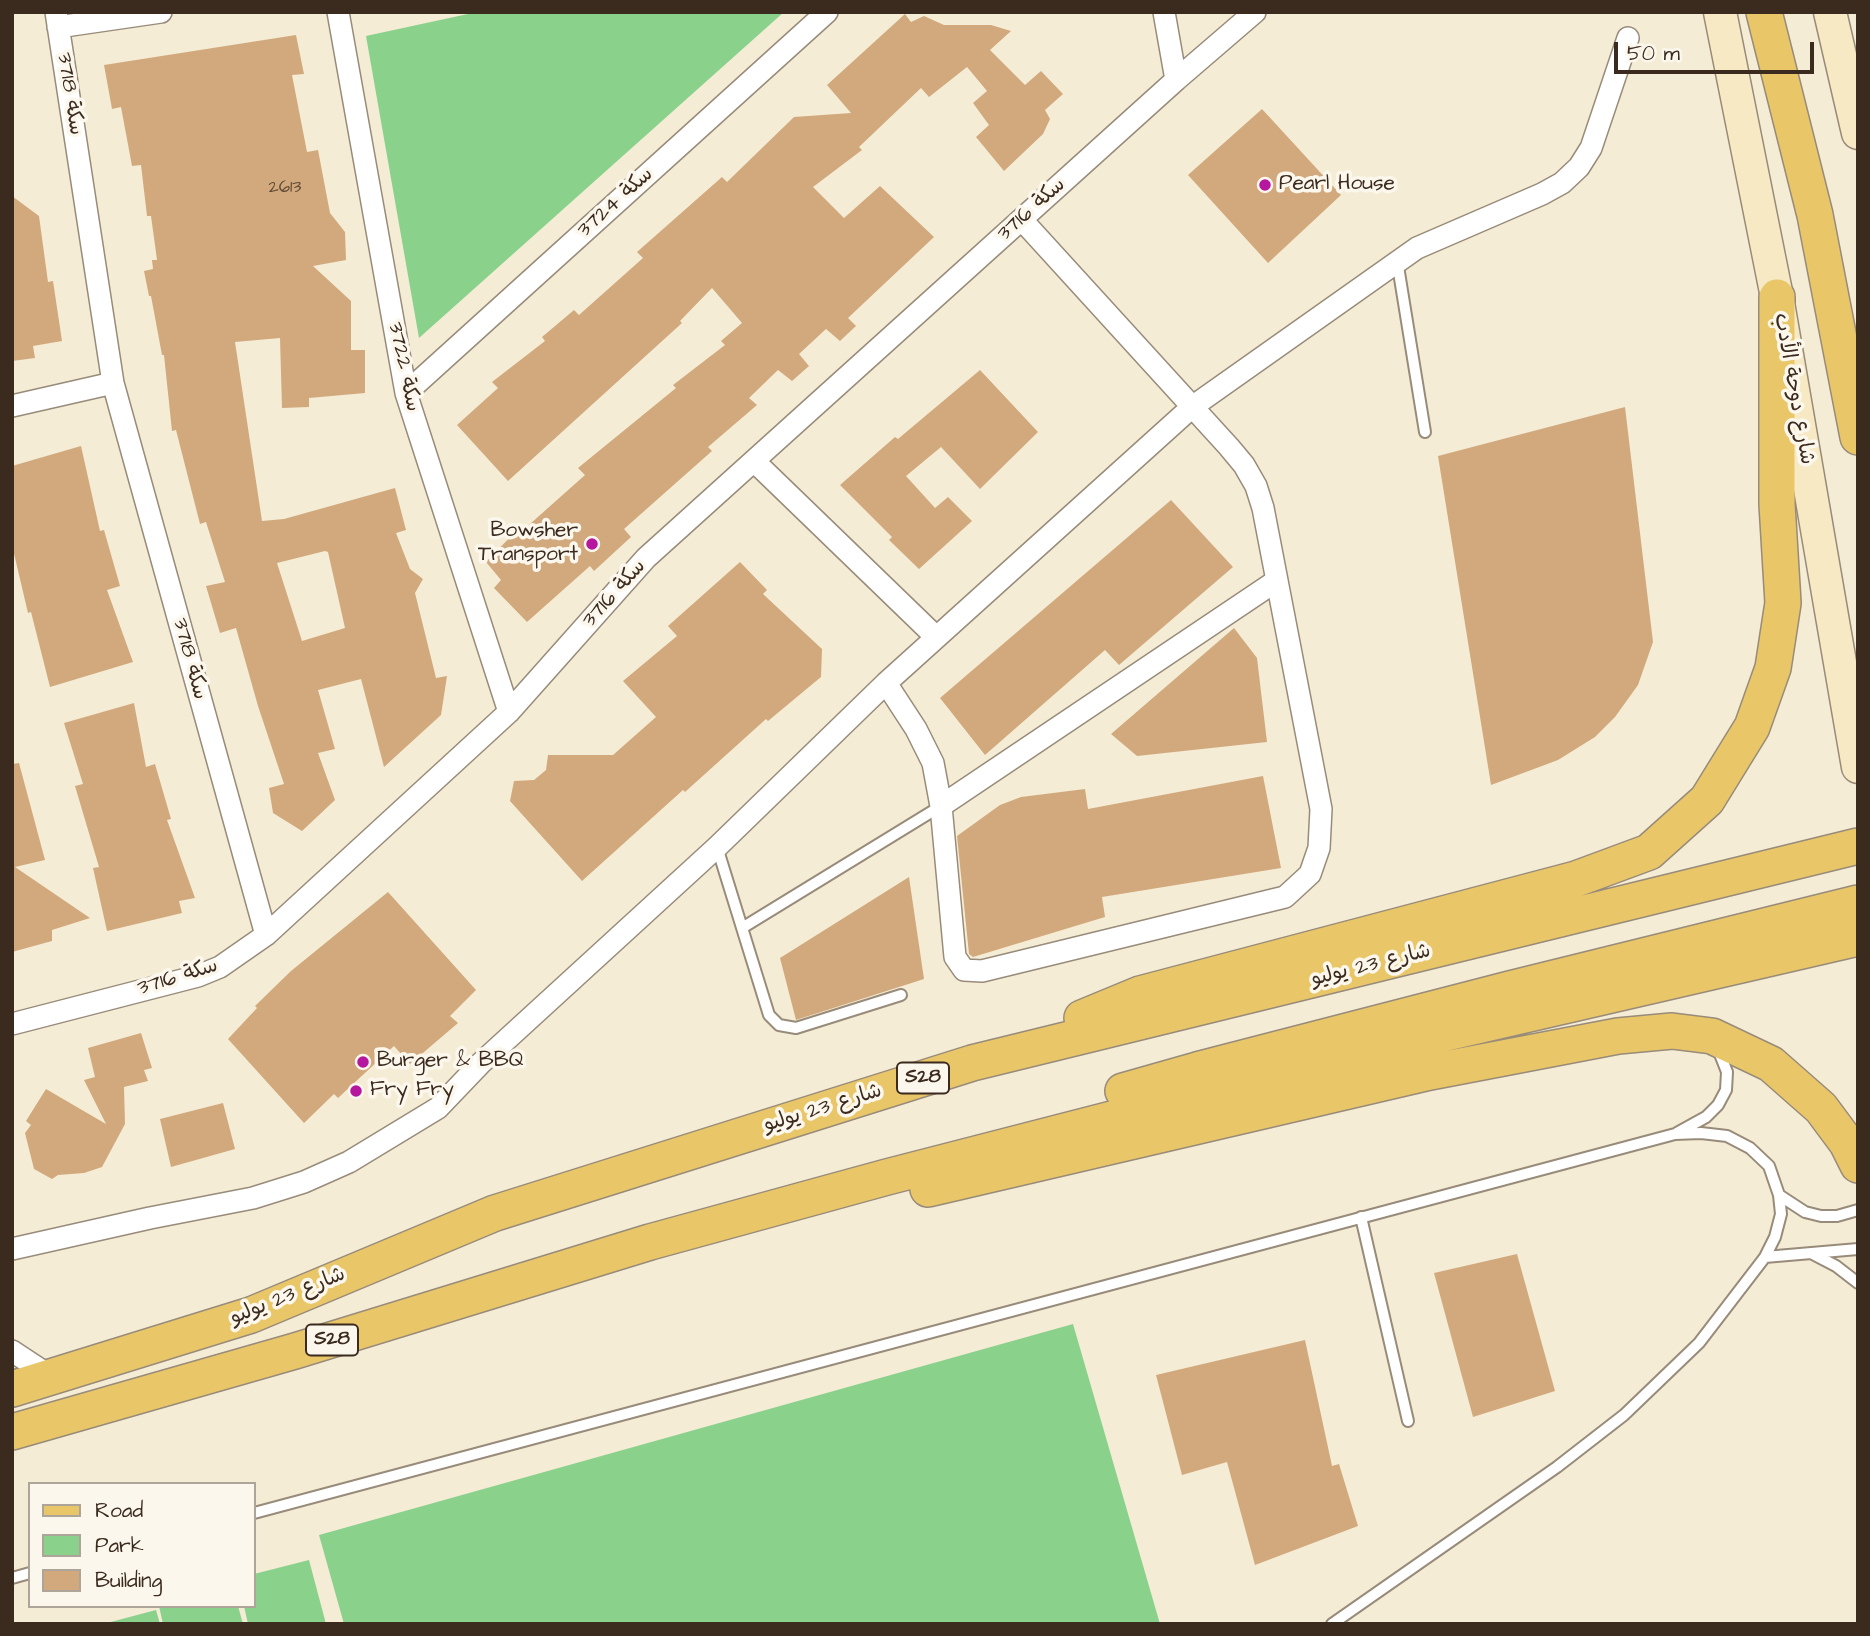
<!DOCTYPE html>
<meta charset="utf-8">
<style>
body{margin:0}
#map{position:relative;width:1870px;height:1636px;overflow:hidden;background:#f5ecd6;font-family:"Architects Daughter",sans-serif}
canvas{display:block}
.frame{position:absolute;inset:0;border:14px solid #3b2a1e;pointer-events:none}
.legend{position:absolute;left:28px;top:1482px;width:228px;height:126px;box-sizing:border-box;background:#fbf7ec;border:2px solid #aea59a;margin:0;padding:9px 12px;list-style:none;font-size:21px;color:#3b2a1e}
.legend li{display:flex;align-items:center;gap:14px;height:35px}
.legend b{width:35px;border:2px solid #aea59a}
.scale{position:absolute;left:1614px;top:42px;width:200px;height:32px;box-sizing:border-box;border:4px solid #3b2a1e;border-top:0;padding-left:9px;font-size:21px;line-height:24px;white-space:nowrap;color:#3b2a1e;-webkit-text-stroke:5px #fbf7ec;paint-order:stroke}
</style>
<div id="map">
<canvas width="1870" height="1636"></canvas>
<div class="frame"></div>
<ul class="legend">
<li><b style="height:9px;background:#e9c769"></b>Road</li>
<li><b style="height:19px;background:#8ad18c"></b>Park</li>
<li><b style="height:19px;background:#d1a97d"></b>Building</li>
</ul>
<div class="scale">50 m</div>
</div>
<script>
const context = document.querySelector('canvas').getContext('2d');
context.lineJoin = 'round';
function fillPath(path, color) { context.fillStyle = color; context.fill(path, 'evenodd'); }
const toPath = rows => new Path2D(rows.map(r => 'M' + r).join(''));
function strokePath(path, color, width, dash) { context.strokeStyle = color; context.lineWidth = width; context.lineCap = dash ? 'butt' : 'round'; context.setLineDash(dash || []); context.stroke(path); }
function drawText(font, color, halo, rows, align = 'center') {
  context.font = font + ' "Architects Daughter","Playpen Sans Arabic",sans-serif'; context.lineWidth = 7; context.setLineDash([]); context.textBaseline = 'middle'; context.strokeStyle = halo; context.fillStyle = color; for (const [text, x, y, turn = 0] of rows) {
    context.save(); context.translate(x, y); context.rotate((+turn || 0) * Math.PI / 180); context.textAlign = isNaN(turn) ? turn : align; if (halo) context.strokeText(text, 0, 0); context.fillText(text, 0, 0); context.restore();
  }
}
fillPath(toPath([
 [477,12,784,12,419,338,366,36],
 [1073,1324,1160,1624,344,1624,319,1535],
 [309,1560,326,1624,248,1624,244,1606,254,1606,254,1574],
 [159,1606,238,1606,243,1624,163,1624],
 [156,1610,160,1624,103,1624]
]), '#8ad18c');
fillPath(toPath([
 [905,14,911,22,924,16,944,25,991,25,1011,31,990,50,1025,85,1041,71,1063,94,1045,110,1050,119,1043,134,1004,171,976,137,989,125,973,103,987,91,967,67,929,97,921,88,859,147,862,150,813,187,844,218,880,186,934,237,848,318,856,326,840,341,826,329,799,354,809,366,792,381,778,370,749,398,757,405,708,447,712,451,624,529,631,537,594,571,590,566,527,622,494,588,501,580,486,562,518,529,521,532,585,475,578,468,676,388,673,385,725,345,721,341,742,323,712,288,680,321,682,323,508,481,457,425,498,388,492,382,545,341,542,337,574,310,579,315,643,258,637,252,722,177,727,182,794,117,851,113,827,85],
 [296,35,304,74,292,75,307,152,318,150,330,213,345,232,346,260,313,266,351,301,351,350,365,350,365,393,309,398,309,407,282,408,280,338,235,342,262,521,284,519,395,488,406,530,396,533,410,569,423,579,415,593,436,678,447,676,441,715,384,767,361,679,318,690,335,749,318,753,335,800,302,831,273,813,269,788,284,784,258,706,236,628,220,633,206,586,225,582,206,522,200,524,176,430,172,431,164,355,162,355,151,296,149,296,144,271,153,269,152,260,157,260,151,216,147,216,141,165,132,166,121,107,112,109,104,65],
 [325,551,328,552,345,628,302,641,277,563],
 [1262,109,1341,195,1268,263,1188,175],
 [12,196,39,216,48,282,53,281,62,341,33,346,35,358,12,361],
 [980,370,1038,432,980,489,941,447,906,476,935,508,948,497,972,521,919,569,889,540,892,537,840,485,895,437,898,439],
 [1625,407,1653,642,1638,685,1615,717,1595,737,1558,760,1491,785,1438,456],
 [81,446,100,531,104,530,120,586,107,590,133,662,50,687,31,612,28,613,12,545,12,466],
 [1171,500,1233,567,1119,665,1105,650,985,755,940,698],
 [740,562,767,590,763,594,822,649,821,677,768,721,766,719,685,792,683,790,582,881,510,801,514,781,534,780,546,770,548,755,613,755,656,717,623,681,677,636,668,626],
 [1234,628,1257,658,1267,742,1137,756,1111,734],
 [134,703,146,767,155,764,171,819,167,820,195,898,179,901,182,913,107,931,93,868,99,867,75,786,83,784,64,723],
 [19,763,45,860,15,867,90,918,52,930,52,941,12,952,12,764],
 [1263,776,1281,868,1102,897,1105,917,973,957,969,954,957,836,1000,805,1021,797,1085,789,1088,809],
 [909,877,924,979,796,1020,780,958],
 [388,892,476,990,450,1016,458,1023,410,1064,394,1046,338,1098,334,1094,304,1123,228,1039,257,1008,255,1006,291,971],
 [141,1033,152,1068,144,1070,148,1081,124,1087,125,1124,102,1167,84,1173,58,1175,52,1179,34,1169,25,1133,31,1125,26,1121,46,1089,106,1124,84,1080,95,1077,88,1048],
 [223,1103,235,1149,171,1167,160,1119],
 [1517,1254,1555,1391,1473,1417,1434,1273],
 [1305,1340,1332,1466,1339,1464,1358,1526,1255,1565,1227,1462,1182,1475,1156,1375]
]), '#d1a97d');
const service = toPath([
 [1397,260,1425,432],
 [717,847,769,1015,779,1025,796,1028,901,995],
 [742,928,941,806],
 [1677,1133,1706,1117,1718,1105,1726,1090,1727,1072,1718,1049],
 [1779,1195,1805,1212,1821,1216,1837,1216,1858,1210],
 [1361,1217,1408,1421],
 [1811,1253,1836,1266,1858,1283],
 [1765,1257,1858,1249],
 [254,1513,1675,1134,1701,1133,1727,1136,1750,1148,1769,1166,1779,1195,1781,1214,1775,1237,1765,1257,1699,1343,1624,1415,1557,1467,1332,1624],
 [12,1578,30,1573]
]);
const minor = toPath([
 [56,12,113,383,266,935],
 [338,12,406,393,509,712],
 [1164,12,1176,80],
 [58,27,161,12],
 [406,393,827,12],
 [12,406,113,383],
 [754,461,936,637],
 [886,683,916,729,933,763,941,806,1276,581],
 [941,806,955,957,964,970,982,971,1285,897,1310,874,1319,848,1321,809,1263,508,1256,486,1244,465,1229,447,1022,220],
 [12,1024,198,976,220,967,266,935,509,712,646,558,1176,80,1255,12],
 [12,1249,150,1218,253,1198,304,1182,349,1162,438,1108,481,1063,717,847,886,683,1192,407,1417,248,1542,194,1562,183,1579,167,1591,148,1628,38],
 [12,1351,53,1378]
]);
const secondary = toPath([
 [1720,12,1777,297,1858,767],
 [1830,12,1858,133]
]);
const primary = toPath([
 [1764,12,1815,215,1858,437],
 [1082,1018,1140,994,1576,879,1649,852,1707,800,1752,727,1773,668,1783,603,1777,504,1777,297],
 [1123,1091,1197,1070,1510,989,1858,903],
 [928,1189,1430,1072,1618,1036,1672,1031,1712,1036,1771,1064,1821,1108,1847,1143,1858,1165],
 [12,1389,251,1315,495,1213,972,1063,1858,846],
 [12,1432,295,1351,650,1242,887,1177,1438,1035,1858,938]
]);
strokePath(service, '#988b7a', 14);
strokePath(minor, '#988b7a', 24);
strokePath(secondary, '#988b7a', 35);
strokePath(primary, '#988b7a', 38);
strokePath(service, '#fff', 10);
strokePath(minor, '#fff', 21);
strokePath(secondary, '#f6e9c3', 32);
strokePath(primary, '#e9c769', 35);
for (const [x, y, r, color] of [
 [1265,185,7,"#b5179e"],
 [592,544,7,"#b5179e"],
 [363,1062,7,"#b5179e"],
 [356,1091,7,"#b5179e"]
]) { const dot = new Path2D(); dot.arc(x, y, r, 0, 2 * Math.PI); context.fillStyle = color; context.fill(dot); strokePath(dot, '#fbf7ec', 2.5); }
drawText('18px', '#604a36', null, [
 ["2613",285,188]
]);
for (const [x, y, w] of [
 [923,1078,52],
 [332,1340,52]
]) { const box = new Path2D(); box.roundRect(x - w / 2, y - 15.5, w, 31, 5); context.fillStyle = '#fbf7ec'; context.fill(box); strokePath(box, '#3b2a1e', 2); }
drawText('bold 19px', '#3b2a1e', null, [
 ["S28",923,1078],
 ["S28",332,1340]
]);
drawText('21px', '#3b2a1e', '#fbf7ec', [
 ["سكة 3718",69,94,81],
 ["سكة 3724",616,203,-42],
 ["سكة 3716",1032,210,-42],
 ["سكة 3722",403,367,78],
 ["شارع دوحة الأدب",1793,389,80],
 ["سكة 3716",615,594,-48],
 ["سكة 3718",189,659,75],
 ["شارع 23 يوليو",1371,966,-14],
 ["سكة 3716",178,978,-17],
 ["شارع 23 يوليو",823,1109,-17],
 ["شارع 23 يوليو",288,1297,-22]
]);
drawText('21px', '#3b2a1e', '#fbf7ec', [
 ["Pearl House",1279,185],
 ["Bowsher",578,532,"right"],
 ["Transport",578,556,"right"],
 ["Burger & BBQ",377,1062],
 ["Fry Fry",370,1091]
], 'left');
</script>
